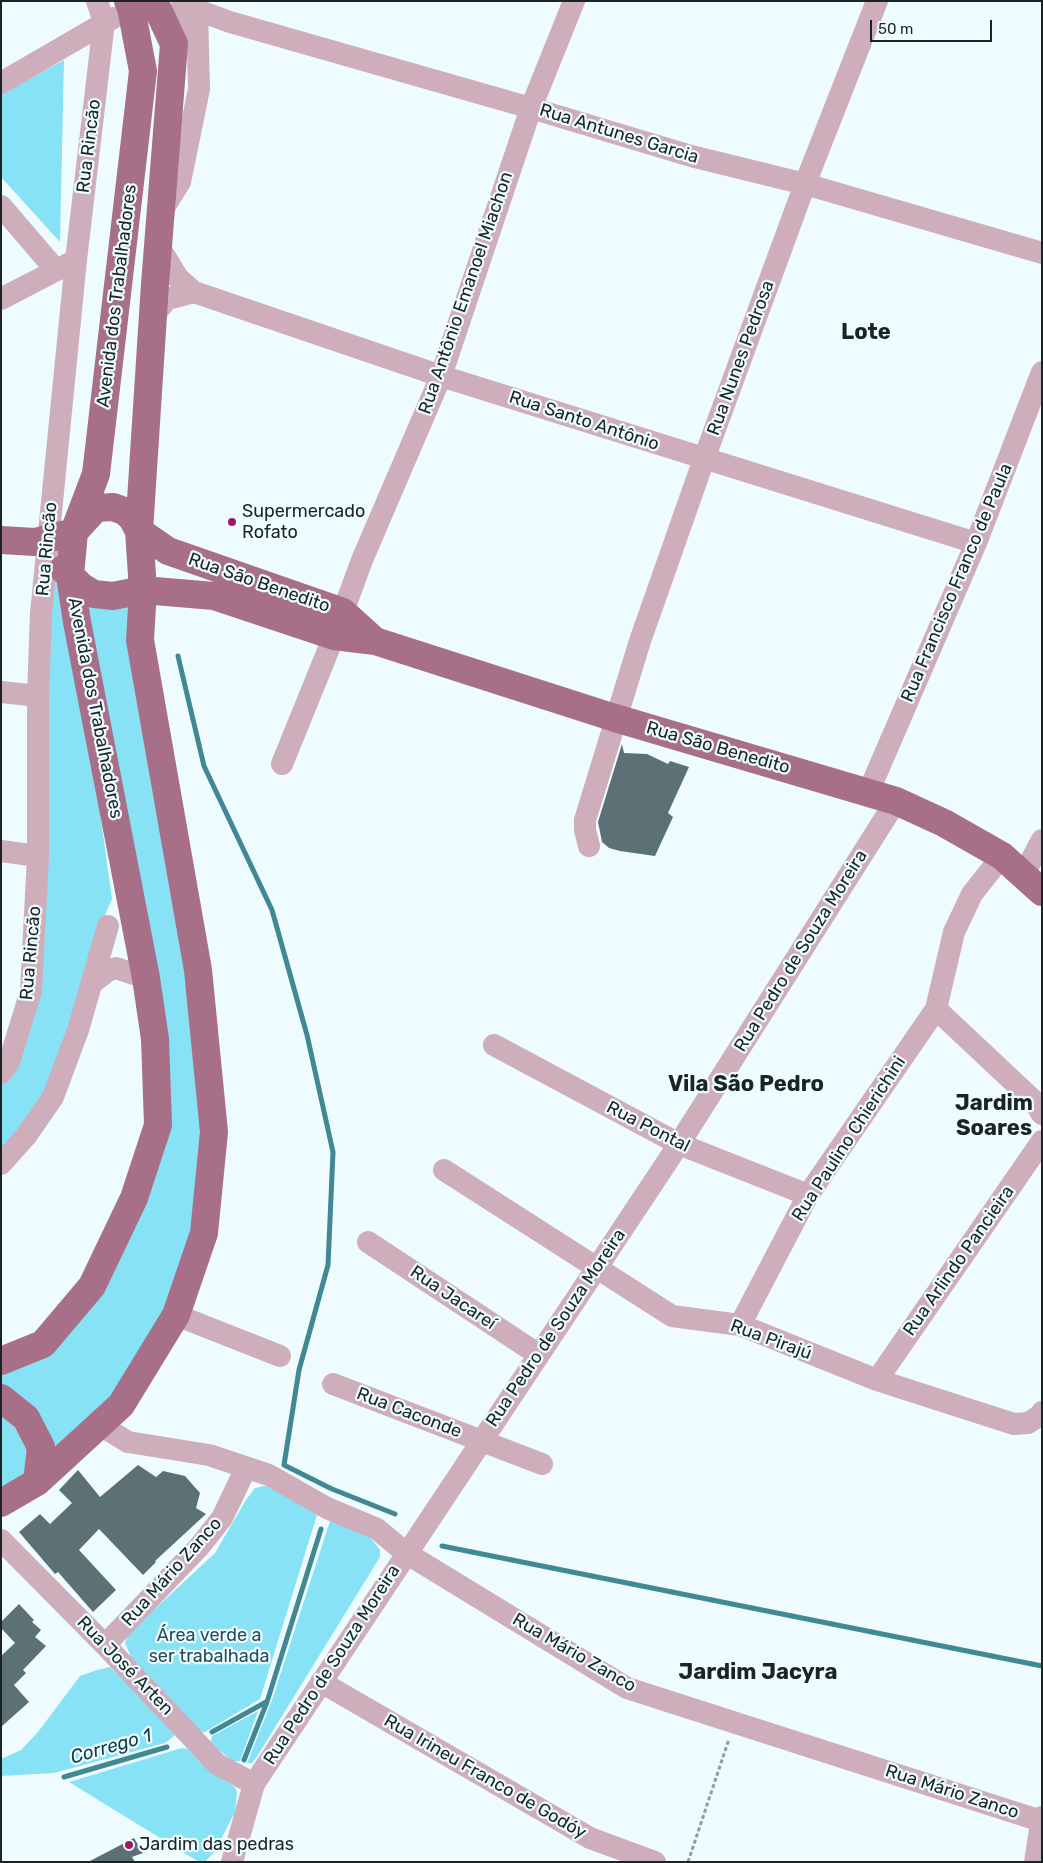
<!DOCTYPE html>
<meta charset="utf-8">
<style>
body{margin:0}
#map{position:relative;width:1043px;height:1863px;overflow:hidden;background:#eefcff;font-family:Rubik,sans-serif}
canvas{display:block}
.frame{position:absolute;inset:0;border:2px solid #1b2425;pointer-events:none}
.scale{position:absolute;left:870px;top:20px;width:122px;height:22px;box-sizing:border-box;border:2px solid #1b2425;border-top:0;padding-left:6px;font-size:15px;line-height:18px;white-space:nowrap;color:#1b2425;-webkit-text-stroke:4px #eefcff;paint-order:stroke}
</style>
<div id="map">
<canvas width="1043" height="1863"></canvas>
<div class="frame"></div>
<div class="scale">50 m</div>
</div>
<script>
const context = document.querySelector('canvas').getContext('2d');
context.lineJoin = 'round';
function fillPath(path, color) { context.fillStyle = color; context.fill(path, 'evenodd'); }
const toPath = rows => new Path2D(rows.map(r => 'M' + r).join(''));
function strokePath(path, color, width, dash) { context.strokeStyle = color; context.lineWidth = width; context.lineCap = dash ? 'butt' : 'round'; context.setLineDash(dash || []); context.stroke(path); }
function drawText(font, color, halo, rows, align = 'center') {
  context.font = font + ' Rubik,sans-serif'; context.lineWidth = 4.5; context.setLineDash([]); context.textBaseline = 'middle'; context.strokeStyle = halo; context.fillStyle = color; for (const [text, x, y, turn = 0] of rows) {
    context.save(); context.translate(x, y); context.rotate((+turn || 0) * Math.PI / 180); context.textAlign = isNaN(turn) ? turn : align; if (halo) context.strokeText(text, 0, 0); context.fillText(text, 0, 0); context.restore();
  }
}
fillPath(toPath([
 [64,60,60,242,1,177,1,94],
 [51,565,68,581,112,899,102,922,50,1086,1,1154,1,1085,25,1038],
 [80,601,134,601,190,964,208,1133,197,1233,171,1313,129,1384,46,1468,1,1393,1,1368,46,1348,157,1151],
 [1,1406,27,1430,34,1478,1,1498],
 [264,1486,275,1487,317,1515,260,1699,205,1732,201,1732,132,1659,125,1643,129,1633,215,1553,246,1500,255,1488],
 [330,1521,370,1537,380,1550,380,1557,258,1755,252,1763,247,1763,272,1700],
 [110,1667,176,1730,174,1736,165,1743,54,1773,1,1776,1,1759,21,1750,38,1732,80,1676,97,1670],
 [258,1711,240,1761,233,1761,215,1747,211,1741,212,1736],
 [182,1748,188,1749,211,1772,235,1787,237,1792,235,1812,215,1851,205,1862,199,1862,69,1782]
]), '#87e2f5');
strokePath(toPath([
 [178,656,204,766,272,910,307,1035,333,1152,328,1265,299,1370,284,1465,332,1489,395,1514],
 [442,1546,1042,1666],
 [212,1732,266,1702],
 [244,1760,267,1702,321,1529],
 [64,1777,167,1747]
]), '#428794', 5);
fillPath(toPath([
 [622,744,624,753,647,754,668,764,670,761,689,767,668,813,673,817,655,856,620,851,609,848,602,842,598,822],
 [138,1465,156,1477,163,1471,185,1476,200,1493,196,1508,206,1514,155,1561,156,1562,143,1575,99,1529,79,1550,116,1590,93,1612,58,1572,55,1574,19,1532,40,1514,50,1524,72,1503,59,1490,78,1470,100,1497],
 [19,1604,34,1620,32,1622,41,1630,35,1637,46,1646,23,1670,26,1673,14,1685,29,1702,1,1727,1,1656,15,1643,1,1628,1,1622],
 [134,1838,143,1853,132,1857,135,1862,88,1862]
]), '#5c7176');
strokePath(toPath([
 [688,1862,729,1739]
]), '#919d9f', 3, [4, 2.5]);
strokePath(toPath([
 [197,10,230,22,531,108,691,156,805,184,1042,253],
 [174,44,183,1],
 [1,83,113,18],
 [1,206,55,269],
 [160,214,180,182,199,89,197,10,195,1],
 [158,245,178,278,194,292,441,376,976,543],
 [1,299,76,260],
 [154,315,167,299,194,292],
 [343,612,362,560,441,376,531,108,574,1],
 [1,692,38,696],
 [282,764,334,636],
 [868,793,976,543,1042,372],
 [589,846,585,830,585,820,640,641,704,459,805,184,877,1],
 [1,851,38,856],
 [1002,856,972,894,954,932,936,1009,1033,1100,1042,1114],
 [1024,874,1042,840],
 [92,983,109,970,116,968,146,978],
 [494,1045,679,1144,808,1195],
 [1,1073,9,1062,31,991,38,856,38,696,41,613,76,260,104,22,97,1],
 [1,1164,26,1136,53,1097,78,1030,108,926],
 [444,1170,672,1316,740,1325,877,1380,1014,1424,1028,1423,1039,1416,1042,1412],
 [368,1242,539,1355],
 [176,1315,280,1356],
 [740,1325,808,1195,936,1009],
 [877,1380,1042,1141],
 [333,1384,542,1464],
 [100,1425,128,1442,209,1455,269,1475,327,1508,377,1529,406,1553,627,1688,1041,1821],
 [1,1540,105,1645,217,1764,254,1784],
 [105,1645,199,1547,222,1518,246,1468],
 [321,1682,590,1838,655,1862],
 [232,1862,254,1784,679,1144,896,801],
 [1035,1862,1042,1817]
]), '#cfaebc', 22);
strokePath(toPath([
 [139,531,155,284,174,44,154,1],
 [139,531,168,551,343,612,375,641],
 [1,540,35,542,74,532,96,508,113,507,124,511,132,518,139,531,143,590,140,640,198,970,214,1132,204,1233,176,1315,121,1405,37,1482,1,1503],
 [63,569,82,587,94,594,113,596,143,590,214,596,334,636,375,641,615,718,896,801,944,823,1002,856,1042,892],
 [1,1361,43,1344,92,1286,134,1198,158,1125,155,1039,146,978,77,622,70,576,74,532,96,474,143,71,131,8,128,1],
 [1,1398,26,1418,41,1447,37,1482]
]), '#a86f89', 28);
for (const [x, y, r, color] of [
 [232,522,5,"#9d1768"],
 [129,1845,5,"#9d1768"]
]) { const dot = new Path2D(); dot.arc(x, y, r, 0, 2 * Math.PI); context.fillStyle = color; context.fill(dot); strokePath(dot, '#eefcff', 2); }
drawText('18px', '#1b2425', '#eefcff', [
 ["Rua Antunes Garcia",619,134,17],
 ["Rua Rincão",89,146,-83],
 ["Rua Antônio Emanoel Miachon",466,293,-71],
 ["Avenida dos Trabalhadores",117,296,-83],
 ["Rua Nunes Pedrosa",741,358,-70],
 ["Rua Santo Antônio",584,421,18],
 ["Rua Rincão",47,549,-85],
 ["Rua São Benedito",259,583,19],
 ["Rua Francisco Franco de Paula",957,583,-67],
 ["Avenida dos Trabalhadores",95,708,79],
 ["Rua São Benedito",718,748,16],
 ["Rua Pedro de Souza Moreira",801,951,-58],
 ["Rua Rincão",31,953,-85],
 ["Rua Pontal",648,1127,27],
 ["Rua Paulino Chierichini",849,1139,-57],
 ["Rua Arlindo Pancieira",959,1261,-55],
 ["Rua Jacareí",453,1298,34],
 ["Rua Pedro de Souza Moreira",556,1328,-56],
 ["Rua Pirajú",771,1340,20],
 ["Rua Caconde",409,1413,21],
 ["Rua Mário Zanco",172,1572,-48],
 ["Rua Mário Zanco",574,1653,30],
 ["Rua Pedro de Souza Moreira",332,1665,-57],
 ["Rua José Arten",125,1666,46],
 ["Rua Irineu Franco de Godóy",485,1777,30],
 ["Rua Mário Zanco",952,1792,18]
]);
drawText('18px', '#1b2425', '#eefcff', [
 ["Supermercado",242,512],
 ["Rofato",242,533],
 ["Jardim das pedras",139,1845]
], 'left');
drawText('18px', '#224d56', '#eefcff', [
 ["Área verde a",209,1636],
 ["ser trabalhada",209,1657]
]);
drawText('italic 19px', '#103d45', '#eefcff', [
 ["Corrego 1",111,1747,-16]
]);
drawText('bold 22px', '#1b2425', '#eefcff', [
 ["Lote",866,333],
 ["Vila São Pedro",746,1085],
 ["Jardim",994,1104],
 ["Soares",994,1129],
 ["Jardim Jacyra",758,1673]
]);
</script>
